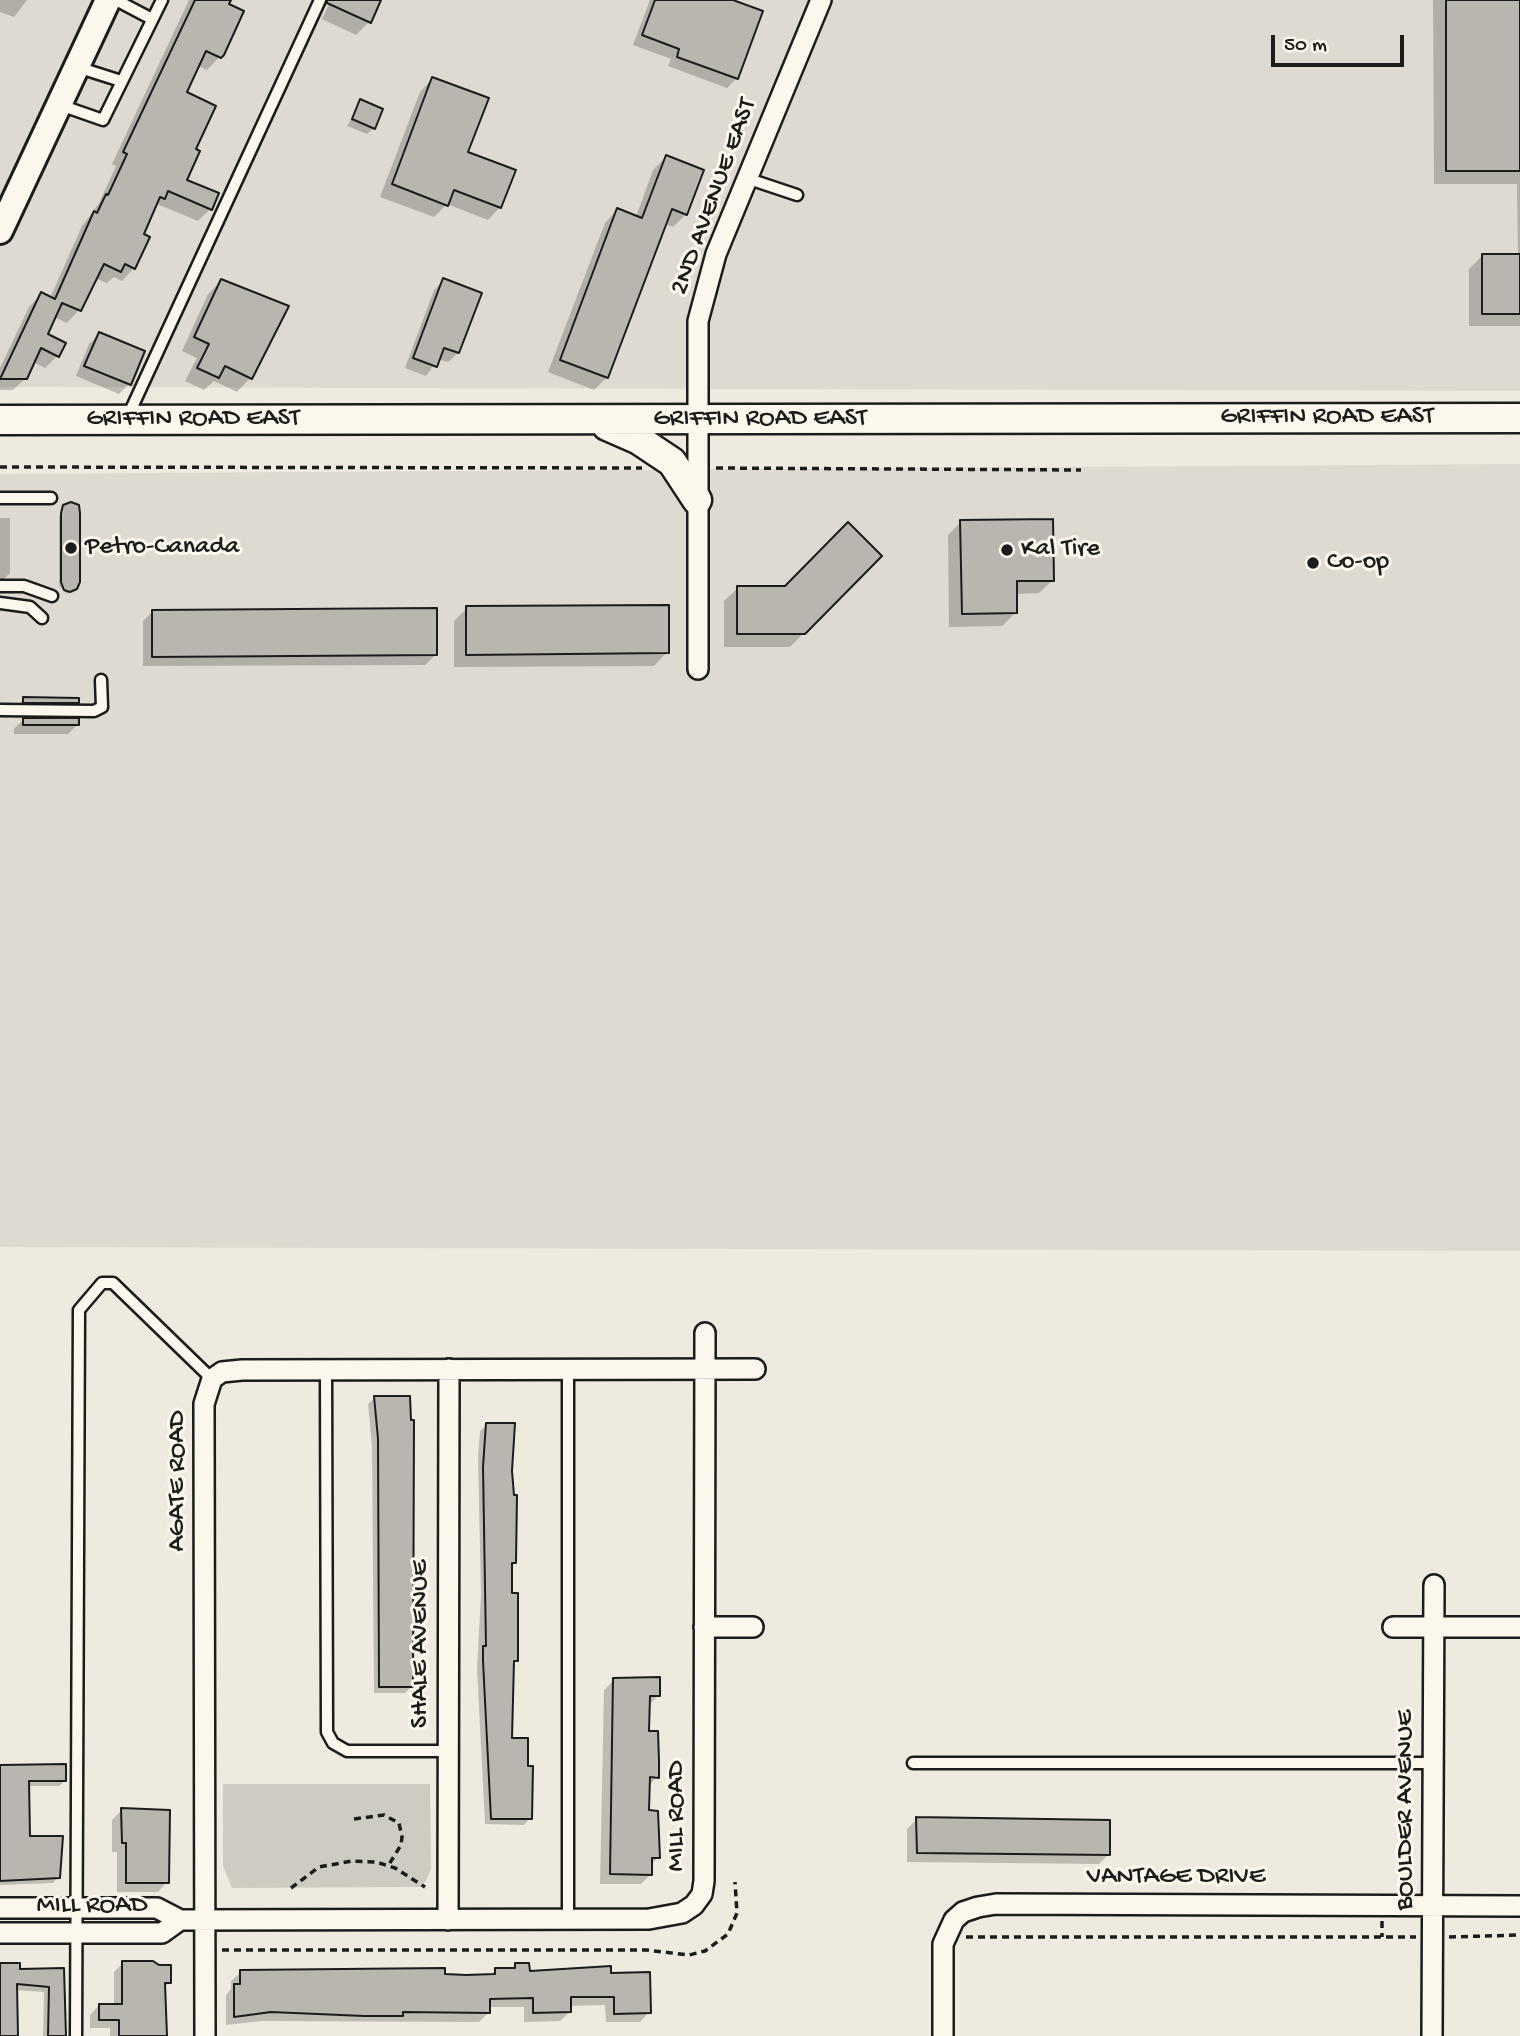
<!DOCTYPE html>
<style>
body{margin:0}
#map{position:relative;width:1520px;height:2036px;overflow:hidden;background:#eeeadf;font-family:"Gochi Hand",sans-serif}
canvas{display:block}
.scale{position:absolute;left:1271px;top:35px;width:133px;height:32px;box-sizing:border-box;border:4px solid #1c1c1c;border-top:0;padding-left:9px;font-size:21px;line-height:24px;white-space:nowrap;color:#1c1c1c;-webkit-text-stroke:5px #fbf7ec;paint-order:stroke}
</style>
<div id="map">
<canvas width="1520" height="2036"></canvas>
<div class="scale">50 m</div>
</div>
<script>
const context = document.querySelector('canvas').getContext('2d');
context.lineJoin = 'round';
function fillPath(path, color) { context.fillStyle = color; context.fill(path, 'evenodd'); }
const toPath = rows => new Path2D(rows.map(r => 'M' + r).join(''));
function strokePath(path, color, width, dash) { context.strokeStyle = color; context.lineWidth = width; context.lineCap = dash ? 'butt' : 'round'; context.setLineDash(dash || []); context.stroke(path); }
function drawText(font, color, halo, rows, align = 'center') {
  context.font = font + ' "Gochi Hand",sans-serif'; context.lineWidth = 6; context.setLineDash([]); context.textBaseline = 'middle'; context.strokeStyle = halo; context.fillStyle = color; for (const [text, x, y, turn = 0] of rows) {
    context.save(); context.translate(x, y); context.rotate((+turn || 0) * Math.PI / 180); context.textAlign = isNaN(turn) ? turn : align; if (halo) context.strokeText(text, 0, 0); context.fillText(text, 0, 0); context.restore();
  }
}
fillPath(toPath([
 [0,0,1520,0,1520,391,0,387],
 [1520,464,1520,1251,0,1247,0,474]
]), '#dedad1');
fillPath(toPath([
 [223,1784,430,1784,431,1869,426,1881,420,1887,232,1888,223,1866]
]), '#ceccc2');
fillPath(toPath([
 [0,0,27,0,14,17,0,12],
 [189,0,229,0,222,54,207,70,197,65,184,93,193,150,185,181,210,209,198,221,157,204,141,235,134,268,122,281,114,277,107,283,95,278,79,310,67,323,54,317,45,335,57,356,45,368,33,362,26,378,13,390,0,390,0,368,29,307,41,294,50,298,82,226,99,203,116,166,112,164],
 [331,0,379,0,369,22,356,35,322,19],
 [650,0,728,0,737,78,727,88,668,66,671,59,633,45],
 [1433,0,1520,0,1520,326,1469,326,1469,269,1482,256,1518,255,1517,184,1434,184],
 [432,79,466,153,500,207,488,220,447,204,434,217,380,197,420,92],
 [361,101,374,128,367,134,347,126],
 [666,157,686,214,673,227,665,224,607,377,594,390,548,372,605,223,617,210,636,217,653,170],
 [444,280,458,353,448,362,438,359,426,376,405,368,434,290],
 [221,281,250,378,237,392,214,381,204,390,185,381,197,358,182,351,208,294],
 [99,334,143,352,129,384,119,394,76,376,89,344],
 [64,507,76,588,67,594,59,586,59,517],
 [0,518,10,518,10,573,0,583],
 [961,522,1053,580,1039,593,1015,594,1015,613,1002,626,949,627,948,535],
 [879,556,790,647,724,647,724,601,738,588,785,588],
 [467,608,667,652,654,666,454,667,454,621],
 [153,611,435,655,425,665,143,666,143,621],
 [24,699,77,703,68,713,14,709],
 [24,719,77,725,68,734,14,734,14,729],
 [374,1398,411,1687,405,1693,374,1693,372,1446,368,1404],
 [487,1425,510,1471,514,1563,510,1567,517,1660,512,1665,511,1740,530,1818,524,1825,485,1824,477,1668,481,1595,478,1456,480,1431],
 [614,1680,658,1696,648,1706,647,1732,657,1777,648,1786,647,1812,658,1857,651,1865,651,1874,641,1884,600,1884,604,1690],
 [0,1766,65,1781,59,1786,27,1786,28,1838,58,1877,53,1883,0,1885],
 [122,1810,167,1882,158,1892,117,1892,117,1852,112,1852,112,1820],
 [917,1819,1109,1854,1099,1864,907,1862,907,1829],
 [123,1963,169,1982,163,1989,164,2036,110,2036,110,2028,90,2028,90,2015,99,2005,114,2005,114,1972],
 [0,1965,66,1993,65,2036,43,2036,44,1992,15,1990,18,2036,0,2036],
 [516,1965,528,1973,609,1975,649,2012,640,2022,606,2022,605,2005,569,2006,570,2012,560,2021,524,2022,524,2007,488,2007,489,2012,479,2022,261,2021,226,2025,226,1995,231,1989,231,1981,241,1972,489,1976,496,1970,511,1969]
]), '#0003');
const building = toPath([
 [195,0,231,0,229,4,244,11,224,55,221,58,206,51,187,92,216,106,196,149,200,151,187,180,219,193,212,210,168,191,165,199,160,197,144,234,150,237,135,269,125,264,121,272,104,264,81,311,62,303,48,334,66,343,59,357,41,348,27,379,0,379,41,292,55,299,94,211,97,213,106,194,108,195,127,154,123,152,195,0],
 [327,0,381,0,371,23,327,3,327,0],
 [655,0,733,0,763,11,738,79,677,57,679,49,642,35,655,0],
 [1446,0,1520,0,1520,171,1446,171,1446,0],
 [432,77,489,98,468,152,516,170,501,208,454,190,448,206,392,184,432,77],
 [360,99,383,109,375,129,352,119,360,99],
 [666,155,704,170,687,215,672,209,608,378,560,360,617,208,642,218,666,155],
 [1482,254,1520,254,1520,314,1482,314,1482,254],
 [443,278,482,293,459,353,444,348,437,367,413,358,443,278],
 [221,279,289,306,252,379,225,366,219,378,197,368,209,344,194,337,221,279],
 [99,332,145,351,131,385,84,366,99,332],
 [71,502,79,505,80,513,80,582,77,589,70,592,64,590,61,582,61,513,63,505,71,502],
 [1053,519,1054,581,1017,581,1017,613,962,614,960,520,1053,519],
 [848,522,882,556,805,634,737,634,737,586,785,586,848,522],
 [669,605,669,653,466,655,466,606,669,605],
 [437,608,437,655,152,657,152,610,437,608],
 [23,697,79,698,79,703,23,703,23,697],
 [23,718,79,718,79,725,23,725,23,718],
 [374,1396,410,1396,411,1420,414,1420,413,1687,379,1687,378,1439,374,1396],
 [486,1423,515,1423,512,1471,514,1495,517,1495,516,1563,512,1563,512,1593,518,1593,518,1661,514,1661,512,1738,528,1738,528,1766,533,1766,532,1819,491,1819,483,1661,483,1646,486,1646,483,1467,486,1423],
 [660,1677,660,1696,650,1696,649,1731,658,1731,659,1761,659,1778,650,1777,649,1810,658,1811,660,1858,652,1858,652,1875,610,1874,613,1678,660,1677],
 [66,1764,66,1781,29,1781,30,1836,63,1836,60,1878,0,1881,0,1765,66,1764],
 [121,1808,170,1810,169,1883,126,1883,126,1843,122,1843,121,1808],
 [916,1817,1110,1820,1110,1855,917,1853,916,1817],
 [122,1961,153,1961,159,1965,171,1965,171,1983,165,1983,167,2036,119,2036,119,2020,99,2020,99,2004,122,2004,122,1961],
 [0,1963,20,1963,20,1969,64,1968,66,2036,48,2036,49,1987,17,1984,18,2036,0,2036,0,1963],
 [515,1963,529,1963,530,1971,611,1966,611,1973,650,1972,651,2013,614,2014,614,1997,571,1997,571,2012,533,2013,533,1998,490,1999,490,2013,403,2012,403,2016,364,2016,271,2012,234,2017,234,1984,240,1984,240,1970,445,1968,445,1974,466,1975,495,1974,495,1968,515,1968,515,1963]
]);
fillPath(building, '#b9b6af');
strokePath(building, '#1c1c1c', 2);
const service = toPath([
 [116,0,152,19],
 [77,67,121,81],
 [60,105,103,120,162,0],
 [746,178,797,195],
 [128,416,320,0],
 [0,498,51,498],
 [0,586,24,586,52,596],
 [0,603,30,607,42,618],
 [0,710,94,711,102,707,101,680],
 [326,1369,327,1732,333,1743,347,1751,448,1751],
 [568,1369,568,1919],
 [913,1763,1433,1763],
 [76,2036,79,1310,102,1283,113,1283,212,1379]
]);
const minor = toPath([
 [698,669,698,321,716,254,821,0],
 [704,1627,753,1627],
 [1393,1627,1520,1627],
 [0,1908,157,1908,180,1920,649,1919,682,1913,694,1905,702,1894,704,1881,705,1333],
 [448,1920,449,1369],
 [0,1933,162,1933,180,1920],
 [205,2036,204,1404,212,1379,222,1372,242,1370,755,1369],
 [943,2036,943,1944,954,1920,963,1912,978,1907,996,1904,1520,1906],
 [1432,2036,1434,1585]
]);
const tertiary = toPath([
 [0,231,108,0]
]);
const secondary = toPath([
 [0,420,1520,418],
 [607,426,639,440,672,462,697,500]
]);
strokePath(service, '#1c1c1c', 15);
strokePath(minor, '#1c1c1c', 24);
strokePath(tertiary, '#1c1c1c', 30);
strokePath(secondary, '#1c1c1c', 33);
strokePath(toPath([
 [0,467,642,468],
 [716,468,1081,470],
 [354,1819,384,1815,399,1823,402,1837,401,1845,388,1866],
 [291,1888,319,1867,352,1861,376,1862,395,1868,425,1887],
 [1382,1921,1382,1937],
 [966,1937,1416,1937],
 [1449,1937,1520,1935],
 [222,1950,646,1950,689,1955,705,1951,728,1934,737,1913,735,1882]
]), '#1c1c1c', 3.5, [7, 5]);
strokePath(service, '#fbf7ec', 10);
strokePath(minor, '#fbf7ec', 19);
strokePath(tertiary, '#fbf7ec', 24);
strokePath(secondary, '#fbf7ec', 28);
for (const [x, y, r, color] of [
 [71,548,7,"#1c1c1c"],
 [1007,550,7,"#1c1c1c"],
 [1313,563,7,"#1c1c1c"]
]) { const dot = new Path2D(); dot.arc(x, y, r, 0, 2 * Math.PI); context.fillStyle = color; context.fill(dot); strokePath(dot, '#fbf7ec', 2.5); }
drawText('26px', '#1c1c1c', '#fbf7ec', [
 ["2ND AVENUE EAST",715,197,-70],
 ["GRIFFIN ROAD EAST",1327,418],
 ["GRIFFIN ROAD EAST",193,420],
 ["GRIFFIN ROAD EAST",760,420],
 ["AGATE ROAD",179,1481,-90],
 ["SHALE AVENUE",422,1644,-90],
 ["BOULDER AVENUE",1407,1810,-90],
 ["MILL ROAD",678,1816,-90],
 ["VANTAGE DRIVE",1176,1878],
 ["MILL ROAD",92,1907]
]);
drawText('26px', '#1c1c1c', '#fbf7ec', [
 ["Petro-Canada",85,548],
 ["Kal Tire",1021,550],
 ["Co-op",1327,563]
], 'left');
</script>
